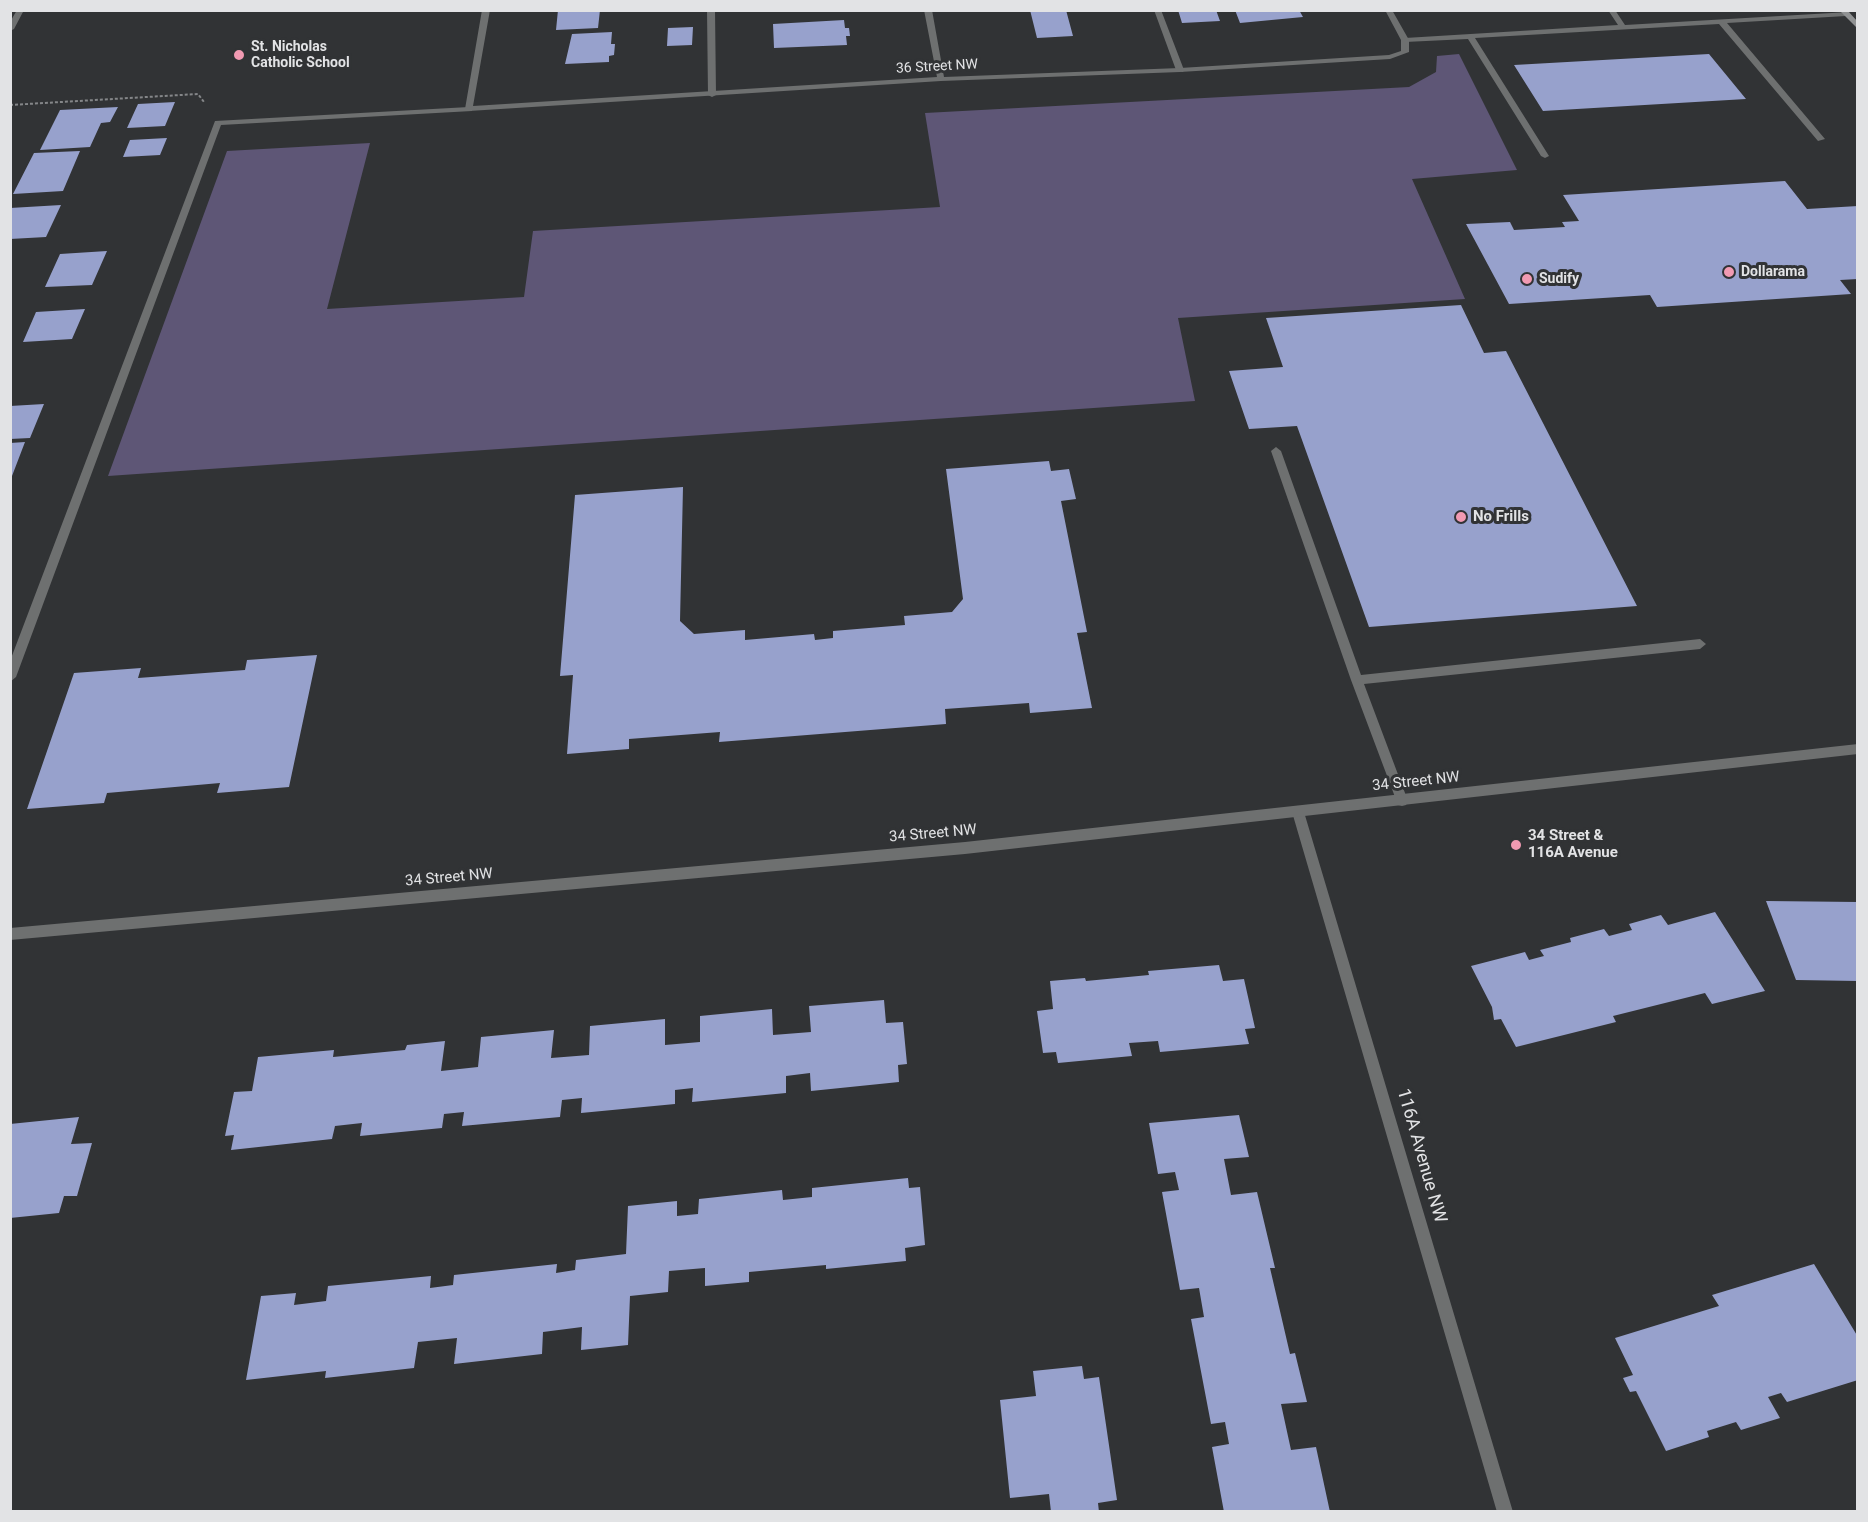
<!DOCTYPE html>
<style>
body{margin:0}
#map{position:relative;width:1868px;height:1522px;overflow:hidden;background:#313335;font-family:Roboto,sans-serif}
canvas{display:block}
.frame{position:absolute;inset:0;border:12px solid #e2e3e5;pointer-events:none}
</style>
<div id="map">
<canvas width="1868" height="1522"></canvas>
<div class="frame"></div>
</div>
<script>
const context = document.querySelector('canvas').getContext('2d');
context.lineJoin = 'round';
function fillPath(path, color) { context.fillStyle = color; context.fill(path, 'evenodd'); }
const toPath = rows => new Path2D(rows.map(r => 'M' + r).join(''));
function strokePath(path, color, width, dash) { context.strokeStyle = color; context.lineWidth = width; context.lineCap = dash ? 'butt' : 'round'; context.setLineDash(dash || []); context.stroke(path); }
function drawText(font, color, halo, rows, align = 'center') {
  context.font = font + ' Roboto,sans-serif'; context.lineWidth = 6; context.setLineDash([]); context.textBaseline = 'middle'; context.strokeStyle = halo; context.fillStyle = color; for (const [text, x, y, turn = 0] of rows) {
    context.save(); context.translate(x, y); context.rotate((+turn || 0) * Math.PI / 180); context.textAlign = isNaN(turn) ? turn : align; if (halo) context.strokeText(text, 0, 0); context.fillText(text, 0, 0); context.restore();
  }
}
fillPath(toPath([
 [1459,54,1517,170,1412,179,1465,299,1178,318,1195,401,108,476,227,151,370,143,327,309,524,297,533,231,940,207,925,113,1409,87,1436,72,1437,56]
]), '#5e5676');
fillPath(toPath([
 [558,10,600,10,598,28,556,30],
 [1030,10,1066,10,1073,36,1037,38],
 [1178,10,1216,10,1220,21,1182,23],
 [1235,10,1299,10,1303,17,1240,23],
 [844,20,845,28,849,28,850,36,846,36,847,45,774,48,773,24],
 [693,27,692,45,667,46,668,28],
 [612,32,611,44,615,44,614,55,609,56,609,62,565,64,572,34],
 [1709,54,1746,99,1543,111,1514,65],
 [175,102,165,126,127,128,138,104],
 [118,107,110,122,101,123,90,147,40,150,60,110],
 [167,138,160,155,123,157,130,140],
 [80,151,63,191,13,194,34,153],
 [1785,181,1807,209,1858,206,1858,279,1840,280,1851,294,1657,307,1650,295,1509,304,1466,224,1510,222,1514,230,1565,227,1562,222,1579,221,1563,195],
 [61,205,46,237,10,239,10,208],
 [107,251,92,285,45,287,60,254],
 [1461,305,1484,353,1506,351,1637,606,1369,627,1297,426,1249,429,1229,371,1283,367,1266,318],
 [85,309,72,339,23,342,36,312],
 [44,404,30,438,10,439,10,406],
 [25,442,12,476,10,476,10,443],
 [1049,461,1051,471,1069,469,1076,499,1061,501,1087,632,1077,633,1092,708,1030,713,1029,703,945,709,946,724,719,742,720,732,629,739,629,749,567,754,573,675,560,676,575,495,683,487,680,621,694,634,745,630,745,640,814,634,815,640,833,638,833,631,905,625,904,616,952,612,963,599,946,469],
 [317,655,289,787,217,793,220,783,107,793,104,803,27,809,74,673,141,668,138,678,245,670,247,660],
 [1766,901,1858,902,1858,981,1796,980],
 [1715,912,1765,991,1712,1004,1705,993,1613,1016,1616,1022,1516,1047,1501,1019,1494,1020,1492,1007,1471,966,1525,952,1529,960,1544,956,1540,950,1571,942,1570,938,1604,929,1609,936,1632,930,1629,924,1661,915,1668,925],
 [1219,965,1223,981,1244,979,1255,1028,1245,1029,1249,1044,1160,1052,1158,1041,1129,1043,1132,1056,1058,1063,1056,1052,1043,1053,1037,1011,1053,1009,1050,981,1085,978,1086,981,1149,975,1148,971],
 [884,1000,886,1023,903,1022,907,1064,898,1065,899,1082,811,1091,810,1073,786,1076,786,1093,692,1102,693,1088,675,1090,675,1104,581,1113,582,1098,562,1100,560,1117,462,1126,464,1112,444,1114,442,1128,360,1136,362,1123,335,1126,332,1139,231,1150,234,1135,225,1136,234,1092,252,1091,258,1057,334,1050,333,1057,405,1050,407,1045,445,1041,441,1071,478,1067,481,1037,554,1030,551,1058,589,1055,590,1026,665,1019,665,1045,700,1042,700,1016,772,1009,773,1035,811,1032,809,1006],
 [1239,1115,1249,1157,1224,1159,1231,1195,1257,1192,1275,1268,1270,1268,1290,1354,1295,1353,1307,1402,1281,1404,1291,1450,1316,1447,1330,1512,1224,1512,1212,1447,1229,1444,1225,1422,1211,1424,1191,1319,1204,1317,1199,1288,1180,1290,1162,1192,1179,1190,1175,1172,1158,1174,1149,1123],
 [79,1117,71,1144,92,1143,77,1196,64,1196,59,1213,10,1218,10,1124],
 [908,1178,909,1188,920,1187,925,1245,905,1248,906,1261,826,1269,826,1265,749,1272,749,1282,705,1286,705,1268,669,1271,668,1292,630,1296,628,1345,581,1350,582,1327,543,1332,542,1354,454,1364,457,1338,418,1342,414,1368,325,1378,326,1371,246,1380,261,1296,296,1293,294,1305,326,1301,328,1286,431,1276,430,1288,453,1285,454,1275,557,1264,556,1273,575,1270,576,1260,626,1254,628,1206,677,1201,677,1216,698,1214,699,1199,782,1190,783,1200,812,1197,812,1188],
 [1814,1264,1858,1337,1858,1380,1787,1402,1781,1393,1768,1397,1780,1418,1741,1430,1736,1422,1707,1431,1709,1437,1666,1451,1636,1391,1630,1392,1623,1378,1633,1375,1615,1338,1719,1306,1712,1295],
 [1082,1366,1084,1379,1099,1377,1117,1500,1098,1503,1099,1512,1051,1512,1049,1494,1010,1498,1000,1400,1036,1396,1033,1371]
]), '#97a1cc');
strokePath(toPath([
 [10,105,198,94,204,102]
]), '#848688', 2, [3, 2]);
fillPath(toPath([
 [707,10,715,10,716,95,712,97,708,95,707,10],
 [1154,10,1161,10,1184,70,1183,72,1176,70,1154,10],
 [1608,10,1615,10,1625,25,1849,12,1850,14,1846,16,1727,23,1825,139,1818,141,1719,24,1475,38,1549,156,1545,158,1541,156,1468,39,1405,42,1401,40,1405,38,1618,25,1608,10],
 [469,107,472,107,472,111,221,125,16,677,10,682,10,661,215,121,469,107],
 [1276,447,1281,451,1361,675,1700,639,1706,644,1700,649,1364,684,1408,801,1406,805,1402,806,1398,805,1351,680,1271,451,1276,447]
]), '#6e7070');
fillPath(toPath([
 [482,10,490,10,473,106,937,77,924,10,932,10,944,77,1180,68,1389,55,1401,51,1401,40,1385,10,1392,10,1409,40,1409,52,1390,59,1180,72,941,81,469,111,465,109,482,10],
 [1298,807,1302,808,1304,812,1513,1512,1497,1512,1292,812,1294,808,1298,807]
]), '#6e7070');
fillPath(toPath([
 [17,10,24,10,14,29,10,31,10,22,17,10],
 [1858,744,1858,754,965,854,10,940,10,928,965,842,1858,744]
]), '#6e7070');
fillPath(toPath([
 [1839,10,1847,10,1858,22,1858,29,1839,10]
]), '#909293');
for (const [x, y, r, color] of [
 [239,55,6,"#f19ab2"],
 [1729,272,6,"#f19ab2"],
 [1527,279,6,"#f19ab2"],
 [1461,517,6,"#f19ab2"],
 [1516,845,6,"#f19ab2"]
]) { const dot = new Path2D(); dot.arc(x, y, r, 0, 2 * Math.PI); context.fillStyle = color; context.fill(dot); strokePath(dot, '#313335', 2); }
drawText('bold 14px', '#e2e3e5', '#313335', [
 ["St. Nicholas",251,47],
 ["Catholic School",251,63],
 ["Dollarama",1741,272],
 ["Sudify",1539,279]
], 'left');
drawText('14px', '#e2e3e5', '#313335', [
 ["36 Street NW",937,67,-3]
]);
drawText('bold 15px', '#e2e3e5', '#313335', [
 ["No Frills",1473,517],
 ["34 Street &",1528,836],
 ["116A Avenue",1528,853]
], 'left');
drawText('15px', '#e2e3e5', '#313335', [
 ["34 Street NW",1416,782,-6],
 ["34 Street NW",933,834,-5],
 ["34 Street NW",449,878,-5]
]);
drawText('18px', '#e2e3e5', '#313335', [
 ["116A Avenue NW",1421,1156,74]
]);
</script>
